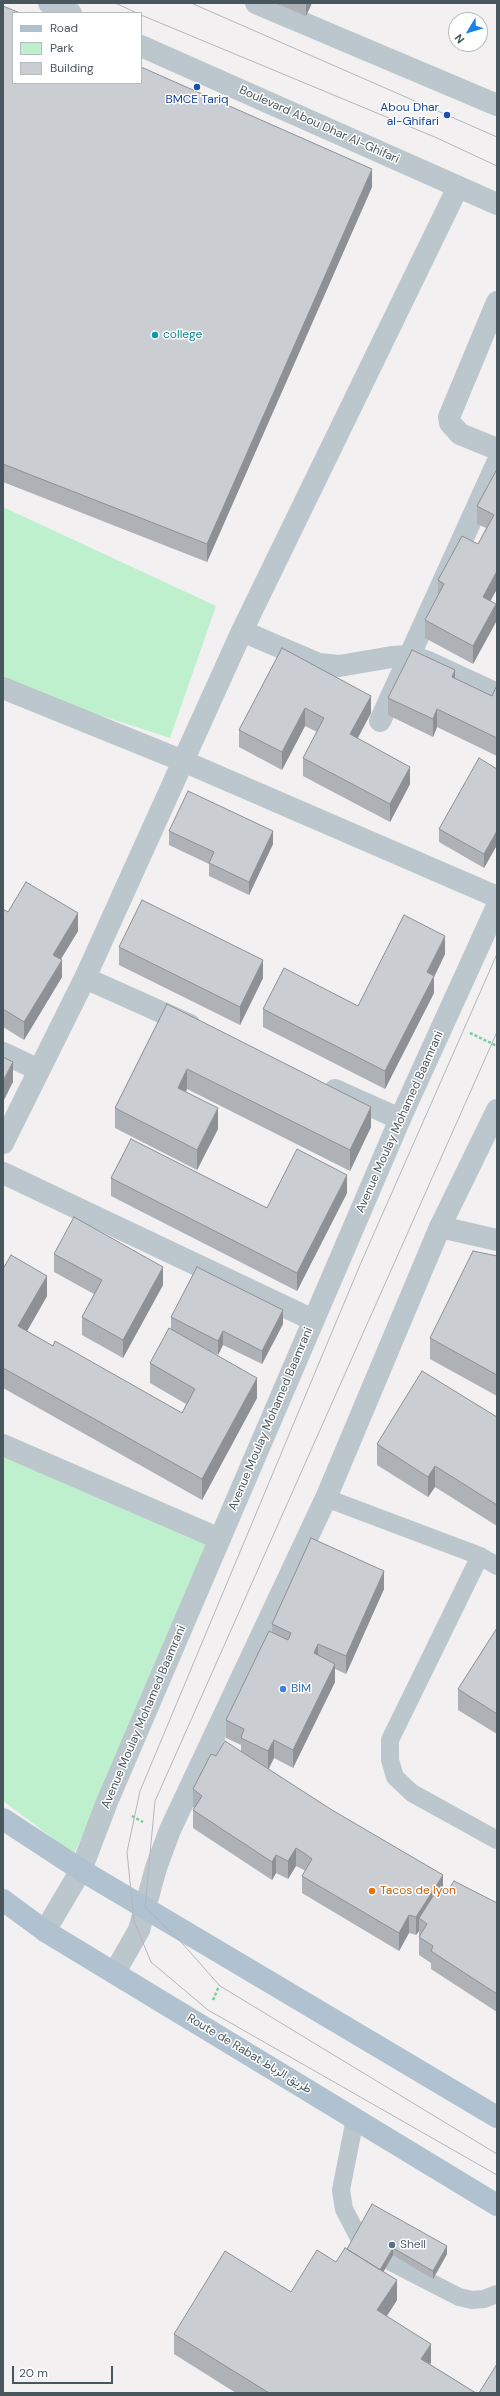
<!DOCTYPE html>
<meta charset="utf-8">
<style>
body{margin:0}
#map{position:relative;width:500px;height:2396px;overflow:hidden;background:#f3f0f1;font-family:"DM Sans",sans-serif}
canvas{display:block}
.frame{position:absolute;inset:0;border:4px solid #48565e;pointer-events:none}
.legend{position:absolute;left:12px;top:12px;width:130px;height:72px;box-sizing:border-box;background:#fff;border:1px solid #b6bbbf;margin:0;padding:5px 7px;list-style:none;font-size:12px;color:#48565e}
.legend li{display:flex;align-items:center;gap:8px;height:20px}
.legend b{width:20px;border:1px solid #b6bbbf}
.north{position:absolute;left:448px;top:12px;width:40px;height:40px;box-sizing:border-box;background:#fff;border:1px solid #b6bbbf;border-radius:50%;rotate:232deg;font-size:11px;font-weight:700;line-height:16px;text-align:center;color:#48565e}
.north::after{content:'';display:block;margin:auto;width:14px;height:18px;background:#1784e6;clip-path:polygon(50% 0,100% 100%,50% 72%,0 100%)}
.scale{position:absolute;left:12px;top:2366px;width:101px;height:18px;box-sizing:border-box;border:2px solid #48565e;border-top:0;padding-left:5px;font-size:12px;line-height:14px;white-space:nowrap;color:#48565e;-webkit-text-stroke:3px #fff;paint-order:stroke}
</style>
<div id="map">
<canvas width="500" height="2396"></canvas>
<div class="frame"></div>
<ul class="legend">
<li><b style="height:5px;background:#b0c2cf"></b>Road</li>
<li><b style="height:11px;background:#bff0ce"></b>Park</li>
<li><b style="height:11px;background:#caced3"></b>Building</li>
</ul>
<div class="north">N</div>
<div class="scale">20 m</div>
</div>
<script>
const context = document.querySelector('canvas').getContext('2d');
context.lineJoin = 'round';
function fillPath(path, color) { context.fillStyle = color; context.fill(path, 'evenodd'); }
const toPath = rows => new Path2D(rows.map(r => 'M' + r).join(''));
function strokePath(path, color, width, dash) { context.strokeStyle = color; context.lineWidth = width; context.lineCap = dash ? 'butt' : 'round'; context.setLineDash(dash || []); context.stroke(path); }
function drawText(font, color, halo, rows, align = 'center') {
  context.font = font + ' "DM Sans",Vazirmatn,sans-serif'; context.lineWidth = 3; context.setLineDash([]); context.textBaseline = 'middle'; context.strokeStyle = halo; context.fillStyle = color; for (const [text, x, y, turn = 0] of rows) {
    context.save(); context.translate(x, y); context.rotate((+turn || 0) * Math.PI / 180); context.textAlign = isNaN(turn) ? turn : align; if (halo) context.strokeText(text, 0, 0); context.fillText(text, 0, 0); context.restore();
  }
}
fillPath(toPath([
 [3,507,216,606,170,738,3,684],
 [3,1444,217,1543,74,1854,3,1801]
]), '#bff0ce');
strokePath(toPath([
 [470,1033,497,1046],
 [132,1816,143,1822],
 [213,2000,219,1986]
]), '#76cf9b', 2.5, [3, 2]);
strokePath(toPath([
 [326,1498,480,1556,497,1566],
 [480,1556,390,1740,390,1760,395,1777,412,1793,497,1840],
 [355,2119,341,2190,344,2209,358,2236],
 [389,2261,459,2297,472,2300,484,2299,497,2294]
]), '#bcc6cd', 18);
strokePath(toPath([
 [497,302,449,417,450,423,460,434,497,449],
 [242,631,319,664,339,666,392,657,410,656,428,662,497,694],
 [3,688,183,761,497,897],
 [380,721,497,463],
 [85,978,190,1025],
 [3,1053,39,1070],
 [335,1090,400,1119],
 [3,1143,85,978,242,631,458,187],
 [3,1173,313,1320],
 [440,1227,497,1240],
 [3,1445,220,1539]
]), '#bcc6cd', 22);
strokePath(toPath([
 [49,3,71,13],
 [256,3,497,105],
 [141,46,497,204],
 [45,1931,81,1870,107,1802,400,1119,497,906],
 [115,1972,139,1930,156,1868,170,1830,326,1498,440,1227,497,1110]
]), '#bcc6cd', 22);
strokePath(toPath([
 [3,1819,81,1870,497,2117],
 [3,1900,45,1931,497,2205]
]), '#b0c2cf', 22);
strokePath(toPath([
 [115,3,137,13],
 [191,3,497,137],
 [141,15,437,138,497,166],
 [497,954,360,1265,140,1791,127,1852,134,1921,151,1962,208,2010,497,2175],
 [497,1032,155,1801,145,1907,182,1943,220,1986,497,2154]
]), '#b2b6bb', 1);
fillPath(toPath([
 [275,3,312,3,306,16],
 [3,6,372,187,207,562,3,482],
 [497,469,491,601,496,622,473,664,425,638,425,620,438,595,438,580,478,544,486,528,477,524,477,506],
 [282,648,371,713,358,738,410,784,390,822,303,776,303,758,317,732,305,726,282,770,239,747,239,730],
 [455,678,492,696,497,685,497,756,437,727,433,737,388,715,388,698],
 [497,769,497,845,484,868,439,842,439,829],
 [169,831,273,844,249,895,209,876,209,864,169,845],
 [3,909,8,912,78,931,61,959,62,977,24,1040,3,1027],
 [119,947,263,978,240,1025,119,965],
 [445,954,434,977,434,993,385,1089,263,1027,263,1009,358,1006],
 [167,1004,371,1127,350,1171,187,1089,186,1092,218,1129,197,1170,115,1128,115,1108],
 [111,1178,267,1208,347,1193,297,1291,111,1196],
 [54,1254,163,1285,123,1358,82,1335,82,1317,94,1294,54,1272],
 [497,1256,497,1396,430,1359,430,1338],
 [3,1269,47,1296,27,1331,53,1346,182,1413,186,1404,150,1383,150,1363,171,1329,171,1317,283,1324,262,1364,223,1345,218,1355,204,1348,257,1398,202,1500,3,1388],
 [497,1417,497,1526,435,1487,428,1497,377,1465,377,1444],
 [384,1589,346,1674,335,1669,335,1682,293,1768,274,1758,269,1769,445,1895,497,1903,497,2012,431,1969,431,1963,419,1955,419,1931,416,1935,409,1933,399,1951,302,1893,302,1876,305,1871,304,1870,296,1866,288,1879,276,1873,272,1880,193,1828,193,1810,194,1808,193,1807,193,1789,216,1756,241,1751,241,1745,226,1738,226,1720,272,1633,272,1624],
 [497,1628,497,1734,458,1710,458,1689],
 [372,2204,447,2254,433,2279,393,2255,383,2272,397,2300,387,2316,431,2365,476,2393,236,2393,174,2354,174,2334,291,2292,336,2262,347,2249]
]), '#aeb1b5');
fillPath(toPath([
 [306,3,312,3,306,16],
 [372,169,372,187,207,562,207,544],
 [497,571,497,589,483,615,483,597],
 [496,604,496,622,473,664,473,646],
 [455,670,455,688,452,677],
 [371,696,371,713,350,752,350,734],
 [305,708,305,726,282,770,282,752],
 [437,709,437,727,433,737,433,719],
 [410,767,410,784,390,822,390,804],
 [273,831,273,844,249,895,249,882],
 [497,831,497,845,484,868,484,854],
 [78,913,78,931,53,972,53,955],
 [445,936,445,954,434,977,434,993,385,1089,385,1071,427,972],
 [62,960,62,977,24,1040,24,1022],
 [263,960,263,978,240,1025,240,1007],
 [13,1062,13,1082,3,1102,3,1081],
 [187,1069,187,1089,178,1108,178,1088],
 [371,1107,371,1127,350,1171,350,1150],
 [218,1108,218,1129,197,1170,197,1150],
 [347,1175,347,1193,297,1291,297,1273],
 [163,1267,163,1285,123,1358,123,1340],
 [47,1276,47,1296,18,1347,18,1326],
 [283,1310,283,1324,262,1364,262,1351],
 [223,1331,223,1345,218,1355,218,1341],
 [257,1378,257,1398,202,1500,202,1479],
 [435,1466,435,1487,428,1497,428,1477],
 [384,1571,384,1589,346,1674,346,1656],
 [318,1644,318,1662,314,1653],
 [335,1664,335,1682,293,1768,293,1750],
 [274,1740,274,1758,268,1769,268,1751],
 [296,1848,296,1866,288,1879,288,1861],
 [276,1855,276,1873,272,1880,272,1862],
 [443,1875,443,1893,425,1922,419,1918,419,1931,416,1935,416,1917],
 [409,1915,409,1933,399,1951,399,1933],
 [447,2246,447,2254,433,2279,433,2271],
 [393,2248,393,2255,380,2278,380,2270],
 [397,2280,397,2300,377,2331,377,2310],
 [431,2344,431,2364,421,2359]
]), '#8d9094');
const building = toPath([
 [3,6,20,13,13,13,13,83,141,83,141,67,372,169,207,544,3,464,3,6],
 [497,469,497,571,483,597,496,604,473,646,425,620,444,584,438,580,462,536,478,544,494,515,477,506,497,469],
 [282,648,371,696,350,734,410,767,390,804,303,758,324,718,305,708,282,752,239,730,282,648],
 [412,650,455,670,452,677,492,696,497,685,497,738,437,709,433,719,388,698,412,650],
 [479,758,497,769,497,831,484,854,439,829,479,758],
 [188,791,273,831,249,882,209,863,214,852,169,831,188,791],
 [26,882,78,913,53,955,62,960,24,1022,3,1009,3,909,8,912,26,882],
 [142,900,263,960,240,1007,119,947,142,900],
 [404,915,445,936,427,972,434,976,385,1071,263,1009,284,968,358,1006,404,915],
 [167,1004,371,1107,350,1150,187,1069,178,1088,218,1108,197,1150,115,1108,167,1004],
 [3,1057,13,1062,3,1081,3,1057],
 [131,1139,267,1208,297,1149,347,1175,297,1273,111,1178,131,1139],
 [74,1217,163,1267,123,1340,82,1317,102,1280,54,1254,74,1217],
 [473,1251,497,1256,497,1375,430,1338,473,1251],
 [11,1255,47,1276,18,1326,53,1346,55,1341,182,1413,195,1389,150,1363,169,1328,257,1378,202,1479,3,1368,3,1269,11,1255],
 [197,1267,283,1310,262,1351,223,1331,218,1341,171,1317,197,1267],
 [422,1371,497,1417,497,1505,435,1466,428,1477,377,1444,422,1371],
 [311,1538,384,1571,346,1656,318,1644,314,1653,335,1664,293,1750,274,1740,268,1751,241,1738,244,1729,226,1720,269,1631,288,1640,291,1633,272,1624,311,1538],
 [497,1628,497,1714,458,1689,497,1628],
 [225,1741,332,1810,443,1875,416,1917,409,1915,399,1933,302,1876,312,1859,304,1853,296,1848,288,1861,276,1855,272,1862,193,1810,202,1796,193,1789,211,1754,216,1756,225,1741],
 [454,1881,497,1903,497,1994,431,1951,433,1946,419,1937,427,1924,419,1918,437,1890,445,1895,454,1881],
 [372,2204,447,2246,433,2271,393,2248,380,2270,347,2249,372,2204],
 [345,2248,397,2280,377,2310,431,2344,421,2359,476,2393,269,2393,174,2334,225,2251,291,2292,317,2250,336,2262,345,2248],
 [497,2364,497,2393,479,2393,497,2364]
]);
fillPath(building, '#caced3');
strokePath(building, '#8d9094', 1);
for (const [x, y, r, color] of [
 [197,87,4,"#1a4fb4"],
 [447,115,4,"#1a4fb4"],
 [155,335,4,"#0f9aa8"],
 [283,1689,4,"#3f7fe0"],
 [372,1891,4,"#e8710a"],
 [392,2245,4,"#5c6f8a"]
]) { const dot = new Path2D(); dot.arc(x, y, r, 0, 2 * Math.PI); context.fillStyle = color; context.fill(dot); strokePath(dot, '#fff', 1.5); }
drawText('12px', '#164399', '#fff', [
 ["BMCE Tariq",197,100],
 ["Abou Dhar",439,108,"right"],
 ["al-Ghifari",439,122,"right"]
]);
drawText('12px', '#48565e', '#fff', [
 ["Boulevard Abou Dhar Al-Ghifari",319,125,24],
 ["Avenue Moulay Mohamed Baamrani",400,1122,-66],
 ["Avenue Moulay Mohamed Baamrani",271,1419,-67],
 ["Avenue Moulay Mohamed Baamrani",144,1717,-67],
 ["Route de Rabat طريق الرباط",249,2054,31]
]);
drawText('12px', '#0d838f', '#fff', [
 ["college",163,335]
], 'left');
drawText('12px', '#366cbe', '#fff', [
 ["BİM",291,1689]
], 'left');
drawText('12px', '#c56008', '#fff', [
 ["Tacos de lyon",380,1891]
], 'left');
drawText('12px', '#4e5e75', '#fff', [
 ["Shell",400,2245]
], 'left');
</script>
